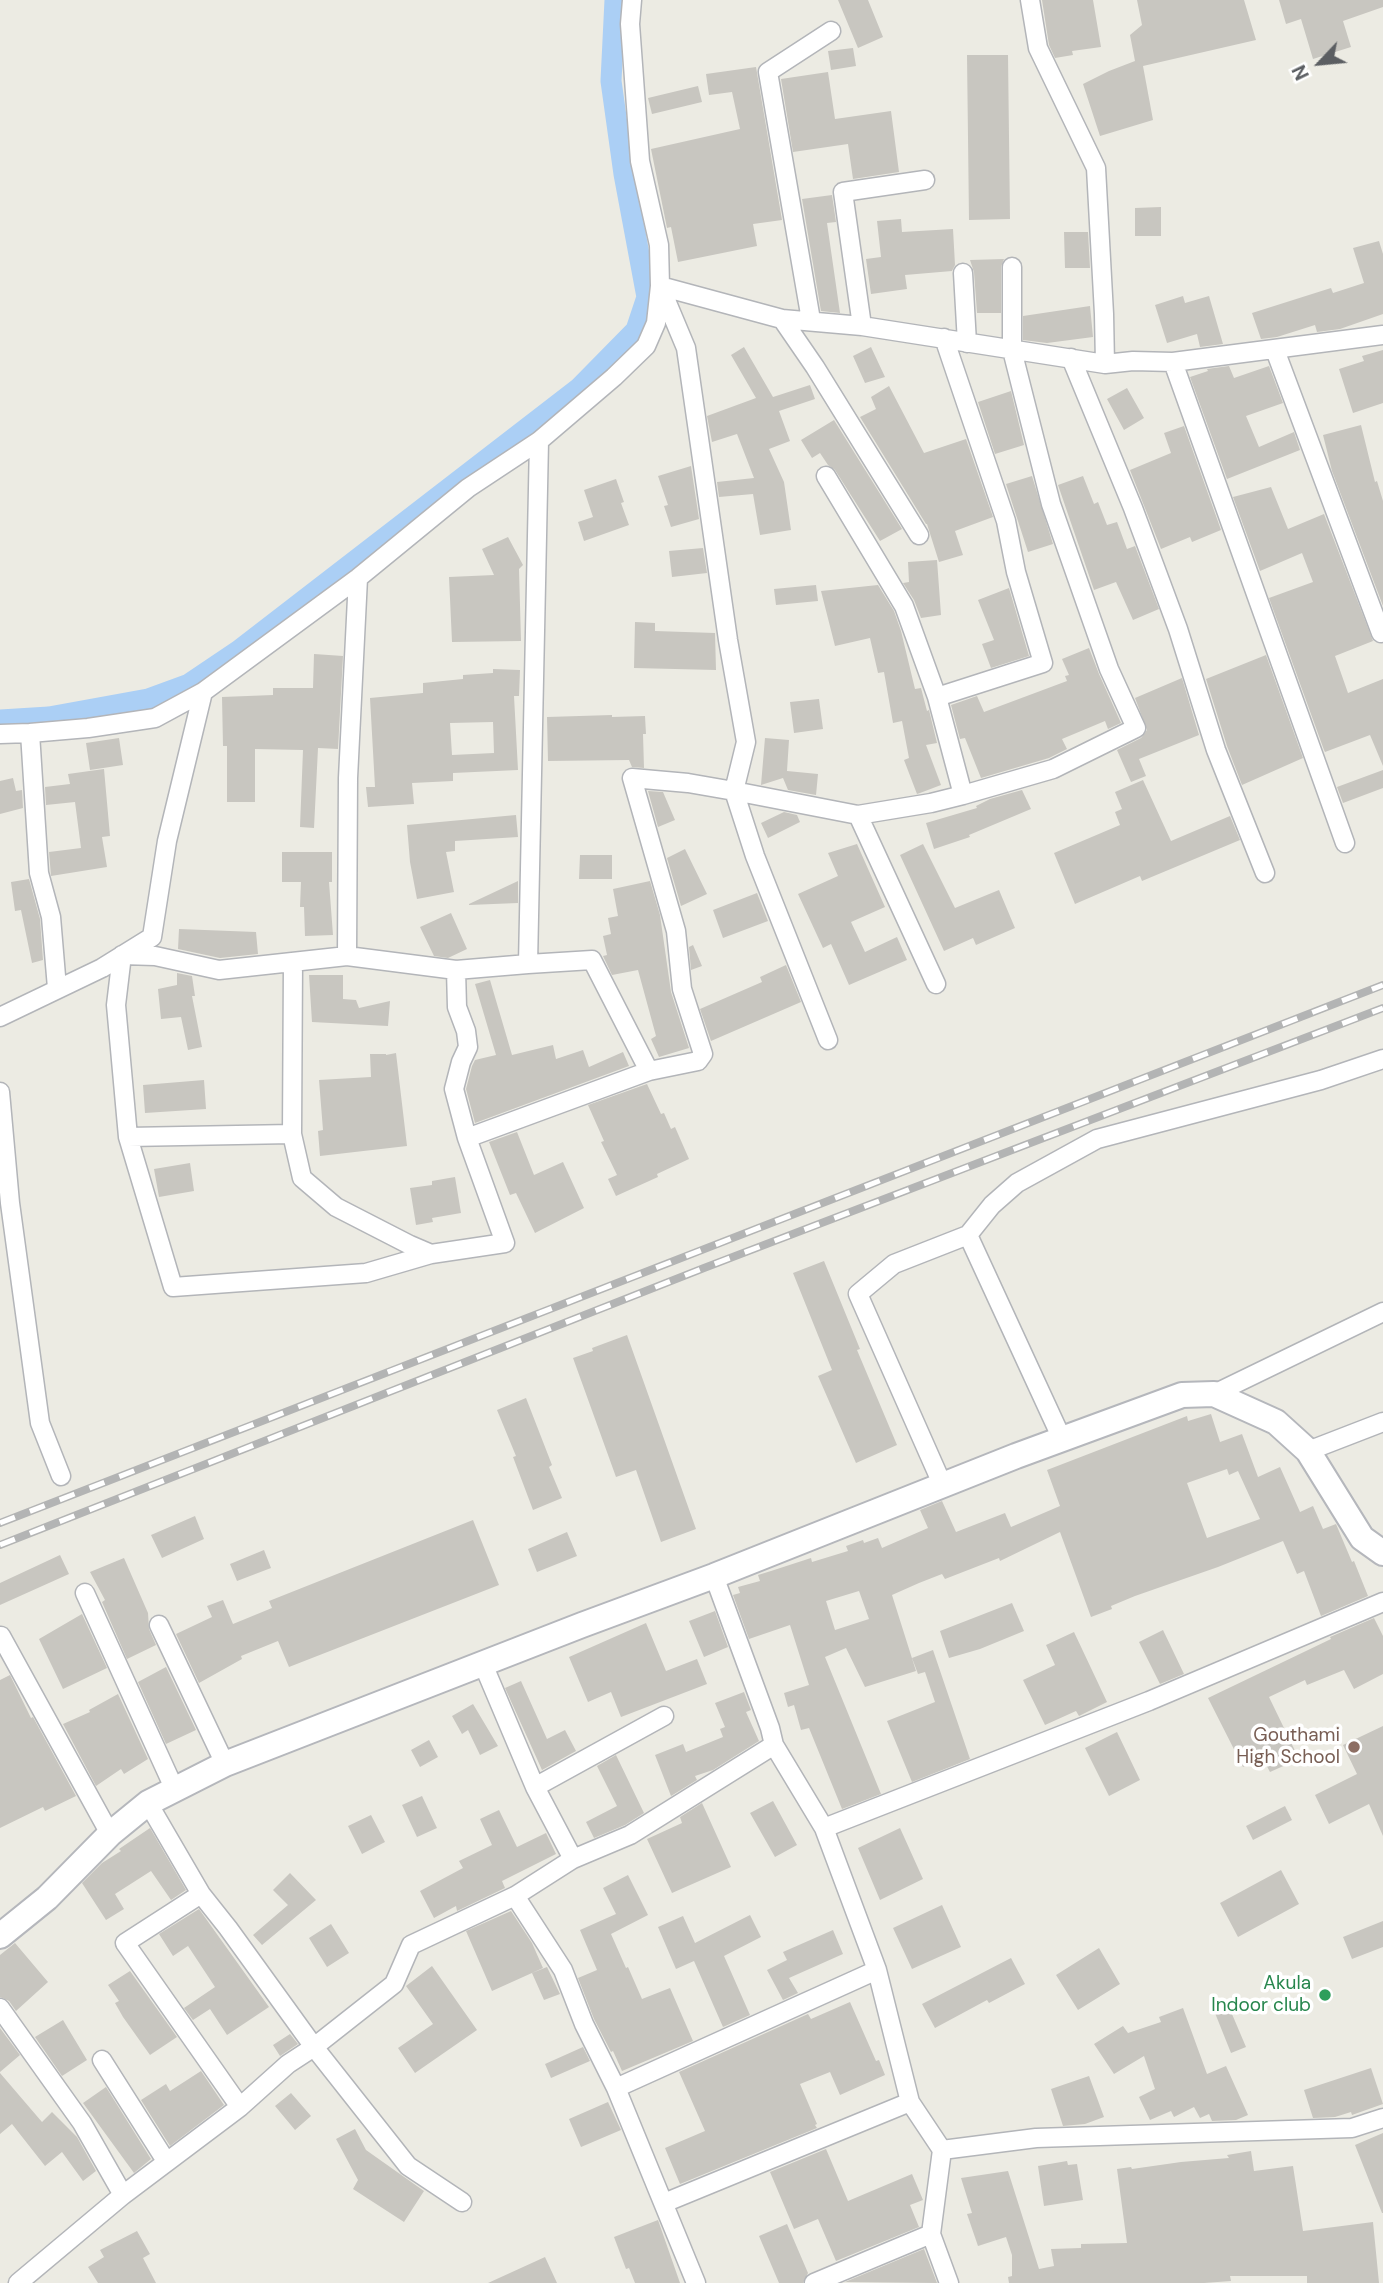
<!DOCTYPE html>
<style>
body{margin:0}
#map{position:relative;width:1383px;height:2283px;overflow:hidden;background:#ecebe3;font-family:"DM Sans",sans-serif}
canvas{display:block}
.north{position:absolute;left:1285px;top:28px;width:70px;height:70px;-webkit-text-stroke:5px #fff;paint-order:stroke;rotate:244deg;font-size:19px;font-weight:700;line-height:28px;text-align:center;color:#5b5e62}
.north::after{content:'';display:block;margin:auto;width:24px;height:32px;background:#5b5e62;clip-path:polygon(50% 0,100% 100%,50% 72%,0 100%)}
</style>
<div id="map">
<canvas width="1383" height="2283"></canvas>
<div class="north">N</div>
</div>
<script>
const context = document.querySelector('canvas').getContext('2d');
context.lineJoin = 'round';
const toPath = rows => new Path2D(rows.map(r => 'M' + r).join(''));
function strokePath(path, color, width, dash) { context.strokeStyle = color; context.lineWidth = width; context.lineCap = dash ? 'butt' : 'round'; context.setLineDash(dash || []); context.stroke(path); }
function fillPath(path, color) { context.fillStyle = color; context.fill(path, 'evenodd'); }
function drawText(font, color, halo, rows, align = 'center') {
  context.font = font + ' "DM Sans",sans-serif'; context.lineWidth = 7; context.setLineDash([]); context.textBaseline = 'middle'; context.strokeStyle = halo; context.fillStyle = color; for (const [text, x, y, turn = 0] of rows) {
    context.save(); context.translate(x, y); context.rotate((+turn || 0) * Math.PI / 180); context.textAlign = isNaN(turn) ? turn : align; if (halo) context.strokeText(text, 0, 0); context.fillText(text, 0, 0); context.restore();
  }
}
strokePath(toPath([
 [0,720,49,717,148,699,189,684,238,651,579,388,636,330,647,297,624,174,611,81,615,0]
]), '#abcff5', 21);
fillPath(toPath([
 [838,0,868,0,883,37,858,48],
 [1042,0,1093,0,1101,47,1072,51,1073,55,1055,58,1049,45],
 [1137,0,1244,0,1256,40,1143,66,1153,120,1100,136,1083,84,1109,71,1135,61,1130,35,1142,25],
 [1279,0,1383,0,1383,7,1343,21,1351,47,1313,59,1301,19,1286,24],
 [853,48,856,66,831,70,828,51],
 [967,55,1008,55,1010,219,969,220],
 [756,67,782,220,753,224,757,246,678,262,671,227,667,228,651,149,740,129,732,92,709,95,706,74],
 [828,72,835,119,891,111,899,172,853,179,848,144,793,152,781,79],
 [698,86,702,102,652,114,648,98],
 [832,195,836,222,827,223,840,313,821,311,802,199],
 [1161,207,1161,236,1135,236,1135,208],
 [901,219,902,232,953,229,955,265,952,271,905,275,907,289,871,294,866,259,881,257,877,221],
 [1064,232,1088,232,1090,268,1065,268],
 [1379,241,1383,254,1383,314,1340,329,1317,332,1315,325,1277,337,1261,339,1252,313,1331,288,1333,293,1364,283,1353,248],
 [1004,259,1001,267,1001,313,977,313,974,272,970,260],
 [1183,296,1185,303,1209,296,1223,344,1200,347,1197,334,1167,343,1155,305],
 [1090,306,1093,337,1047,343,1023,340,1023,316],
 [744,347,773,397,810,385,815,399,779,411,790,441,769,449,784,482,791,530,760,535,753,494,719,497,717,482,754,478,737,434,712,442,707,416,756,398,731,355],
 [871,347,885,377,865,383,853,356],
 [1383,350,1383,403,1353,413,1339,369,1364,361,1362,356],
 [1229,366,1234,378,1269,366,1283,403,1246,416,1259,447,1294,432,1300,450,1227,479,1190,377,1208,371,1207,369],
 [889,386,924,453,966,439,993,517,955,531,963,555,939,562,927,524,926,524,860,417,876,409,871,397],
 [1127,388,1144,418,1124,430,1107,399],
 [1011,391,1024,445,995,454,978,402],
 [834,420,902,529,880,541,835,470,828,465,820,453,812,458,801,440],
 [1361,425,1375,482,1377,481,1383,501,1383,606,1332,471,1323,435],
 [1184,426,1221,530,1192,542,1190,537,1161,549,1130,470,1171,453,1164,433],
 [691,466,699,519,671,527,664,506,668,505,658,476],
 [1032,476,1053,544,1028,552,1006,484],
 [1083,476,1094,504,1098,502,1107,525,1117,522,1127,549,1135,546,1159,609,1133,620,1116,582,1094,590,1058,485],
 [616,479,624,502,621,503,629,525,584,541,578,522,593,517,584,490],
 [1271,487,1288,529,1324,514,1373,641,1335,656,1348,693,1383,679,1383,766,1370,735,1325,752,1324,750,1269,598,1313,582,1302,553,1260,571,1233,497],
 [508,537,523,565,519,569,521,641,452,642,449,577,494,575,482,549],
 [703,548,707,573,672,577,669,551],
 [937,560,941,615,921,618,914,600,903,583,909,582,908,562],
 [816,585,818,601,776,605,774,589],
 [878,585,894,611,901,631,915,689,921,688,927,711,929,710,937,743,926,745,941,785,920,793,917,794,904,760,909,758,902,721,893,723,884,672,878,673,870,638,835,646,821,591],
 [1009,588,1029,656,991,668,982,644,994,640,978,600],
 [635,622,655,623,655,631,715,633,716,670,634,668],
 [1089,648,1099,674,1121,723,1108,729,1105,721,1062,739,1067,749,1049,758,981,778,965,738,960,739,951,705,977,696,984,712,1067,681,1065,676,1069,675,1062,659],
 [314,654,343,656,338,749,318,748,314,828,300,827,303,750,255,749,255,802,227,802,227,746,223,746,222,697,273,695,273,688,313,688],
 [1266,655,1303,758,1242,785,1227,746,1206,679],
 [493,669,520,670,519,696,514,696,518,770,453,773,453,781,412,783,414,804,368,807,366,787,375,787,370,698,423,693,423,683,463,679,463,675,493,673],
 [493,722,494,753,452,755,450,723],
 [1182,678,1199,735,1139,759,1146,776,1131,782,1117,750,1141,738,1147,730,1135,698],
 [819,699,823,729,794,733,790,702],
 [612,715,612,717,645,716,646,734,643,734,644,768,632,767,629,760,548,761,547,717],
 [119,738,123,765,90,770,86,743],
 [765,738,789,740,787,771,818,774,816,795,788,790,783,778,761,785],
 [104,769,110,836,102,837,107,867,51,876,49,852,81,848,75,802,46,805,45,787,70,784,68,774],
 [1383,770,1383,788,1343,803,1337,787],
 [13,778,16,791,22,790,23,808,0,814,0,781],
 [1143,780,1171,841,1230,816,1240,840,1142,881,1140,876,1075,904,1054,853,1120,825,1115,812,1122,809,1115,792],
 [1022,790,1031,809,969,835,970,837,934,849,926,823,977,808,976,806,990,799],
 [648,791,663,792,675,820,658,827],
 [784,812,797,815,800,822,768,838,761,823],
 [516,815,518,837,455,841,455,851,446,852,454,892,417,899,410,862,407,825],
 [857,844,885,907,851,922,865,952,897,937,907,960,849,985,831,944,823,948,798,894,838,876,828,853],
 [923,844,955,908,999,890,1015,928,976,945,973,938,944,951,900,855],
 [685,849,707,894,681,906,667,858],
 [282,852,332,852,332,882,329,882,333,935,305,936,304,907,300,907,301,882,282,882],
 [580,855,612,855,612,879,579,879],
 [29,879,40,919,43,960,32,963,21,910,15,911,11,882],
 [518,881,518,903,469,905,469,904],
 [650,881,660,915,671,992,689,1048,659,1057,651,1039,656,1036,638,970,612,975,603,956,607,955,603,936,611,934,608,918,618,916,613,889],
 [757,893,768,921,723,938,713,910],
 [451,913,467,949,448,958,434,956,420,927],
 [179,929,256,932,258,954,220,958,178,949],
 [693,945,702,966,691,970,689,947],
 [786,965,801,1002,711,1041,700,1009,762,982,760,977],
 [177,973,192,976,195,996,192,996,202,1047,188,1050,181,1017,161,1019,158,989,177,985],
 [309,975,343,975,343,999,356,1000,359,1008,390,1001,388,1026,312,1022],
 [490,980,512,1055,553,1045,556,1059,583,1050,589,1067,623,1052,629,1066,475,1123,466,1089,472,1066,475,1060,496,1055,475,984],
 [396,1053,407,1146,320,1156,318,1131,323,1130,319,1080,371,1077,370,1054,386,1054,386,1055],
 [204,1080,206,1109,145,1113,143,1085],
 [647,1084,661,1114,664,1113,671,1129,675,1127,689,1159,657,1174,658,1177,616,1196,608,1179,617,1175,601,1142,604,1141,588,1105],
 [517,1132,534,1175,563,1162,584,1208,535,1233,516,1193,510,1195,489,1142],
 [190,1163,194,1191,159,1197,154,1169],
 [455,1177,461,1213,432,1218,433,1222,416,1225,410,1188,432,1185,432,1181],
 [824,1261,860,1349,857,1350,897,1445,856,1463,818,1376,832,1370,793,1273],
 [627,1335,696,1529,661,1542,636,1470,616,1477,573,1358,593,1351,592,1348],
 [526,1398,552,1465,549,1467,562,1498,533,1510,513,1457,516,1456,497,1410],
 [1211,1414,1220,1442,1242,1434,1258,1477,1280,1467,1300,1512,1313,1506,1323,1529,1336,1524,1352,1562,1354,1561,1368,1596,1321,1616,1304,1571,1297,1574,1283,1541,1218,1567,1135,1596,1111,1606,1112,1609,1091,1617,1060,1532,1000,1561,999,1558,945,1579,942,1574,919,1583,892,1595,916,1671,865,1687,846,1648,825,1657,881,1794,842,1809,809,1728,801,1730,794,1705,788,1707,784,1693,809,1685,790,1625,749,1639,733,1595,740,1593,738,1587,760,1581,758,1575,771,1571,811,1558,812,1562,848,1551,846,1546,863,1540,864,1543,878,1538,882,1548,928,1528,920,1510,942,1501,956,1532,1005,1513,1011,1527,1060,1506,1047,1470,1187,1416,1188,1421],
 [1227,1469,1229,1475,1238,1471,1260,1519,1207,1538,1187,1483],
 [859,1591,869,1619,835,1630,826,1601],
 [195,1516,204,1539,162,1558,151,1535],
 [473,1520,499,1585,289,1667,278,1641,241,1656,242,1659,199,1683,176,1634,212,1617,207,1606,223,1600,233,1624,272,1608,269,1601],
 [567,1532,577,1556,537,1572,528,1549],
 [264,1550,271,1568,237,1581,230,1564],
 [60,1555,69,1574,0,1605,0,1583],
 [124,1558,148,1613,149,1629,156,1645,127,1659,102,1602,105,1600,90,1572],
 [1012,1603,1024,1631,980,1649,949,1658,940,1631],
 [715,1611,728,1647,704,1657,689,1621],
 [82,1614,107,1668,63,1689,39,1639],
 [1374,1618,1383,1636,1383,1674,1354,1689,1344,1670,1307,1685,1305,1680,1269,1697,1299,1759,1270,1772,1262,1757,1243,1767,1208,1698,1331,1639,1330,1637],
 [646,1623,666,1671,697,1659,707,1684,621,1717,611,1692,588,1702,569,1657],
 [1163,1630,1184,1674,1160,1684,1139,1642],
 [1074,1632,1107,1702,1079,1716,1076,1711,1045,1725,1023,1680,1055,1665,1046,1645],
 [933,1650,970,1759,912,1782,887,1721,935,1702,925,1672,918,1674,912,1658],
 [166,1667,196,1730,166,1744,138,1682],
 [10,1675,31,1718,33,1717,76,1796,45,1811,43,1807,0,1828,0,1680],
 [521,1681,547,1739,565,1730,576,1751,542,1770,505,1688],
 [744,1692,751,1710,746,1712,759,1741,713,1770,695,1776,697,1780,671,1796,655,1755,683,1744,686,1752,723,1737,720,1729,725,1727,715,1703],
 [118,1694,148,1759,124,1774,121,1769,96,1786,63,1724,90,1712,89,1710],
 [473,1704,498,1746,480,1755,468,1730,462,1734,452,1716],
 [1383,1726,1383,1836,1369,1804,1329,1824,1315,1795,1357,1774,1343,1745],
 [1117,1732,1140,1780,1109,1796,1085,1748],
 [429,1740,438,1757,420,1767,411,1750],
 [616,1755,644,1813,625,1825,594,1838,586,1822,617,1806,597,1766],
 [422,1796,437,1828,417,1837,402,1805],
 [773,1801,797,1845,775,1857,750,1813],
 [702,1803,731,1867,672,1893,647,1839,682,1823,680,1817],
 [1285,1806,1292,1820,1253,1840,1246,1826],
 [499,1810,517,1847,546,1833,556,1854,502,1881,505,1888,457,1911,456,1906,434,1918,420,1891,463,1868,459,1861,492,1845,480,1819],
 [371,1815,385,1842,362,1854,348,1826],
 [150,1828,186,1890,171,1900,151,1871,115,1894,124,1909,106,1920,82,1883,102,1863,121,1851,119,1849],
 [900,1828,923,1879,880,1900,858,1848],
 [1281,1870,1299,1904,1238,1937,1220,1903],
 [290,1873,316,1900,262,1945,253,1935,288,1905,273,1890],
 [628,1875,648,1915,611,1934,626,1968,628,1967,642,1999,670,1988,693,2041,622,2071,613,2051,611,2052,594,2019,578,1978,597,1970,580,1930,616,1914,603,1888],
 [942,1905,961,1947,912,1969,893,1928],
 [199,1909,269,2007,227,2035,210,2009,193,2020,184,2008,215,1987,188,1946,173,1956,159,1934],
 [511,1911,532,1943,543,1968,492,1991,466,1931],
 [750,1915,761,1937,724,1956,750,2015,723,2027,694,1961,676,1969,658,1927,683,1916,695,1943],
 [1383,1921,1383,1947,1352,1959,1343,1937],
 [331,1924,349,1953,327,1967,309,1938],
 [833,1930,843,1954,789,1978,798,1993,783,2000,767,1970,787,1960,783,1952],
 [15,1943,48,1982,16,2011,9,2001,0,1997,0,1955],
 [1099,1948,1120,1984,1078,2010,1056,1975],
 [1011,1958,1025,1984,989,2003,987,2000,935,2028,922,2004],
 [432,1966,477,2030,415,2073,398,2048,433,2024,406,1986],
 [547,1967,560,1994,544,2000,532,1973],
 [130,1971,177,2037,150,2055,123,2017,115,2003,119,2001,108,1985],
 [850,2002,876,2061,879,2060,885,2075,840,2095,830,2072,800,2084,817,2124,815,2125,817,2128,680,2184,665,2148,705,2131,679,2072,808,2014,811,2019],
 [1229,2007,1246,2047,1231,2053,1215,2013],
 [1183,2008,1207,2074,1226,2066,1248,2115,1236,2120,1212,2121,1209,2114,1200,2118,1194,2107,1174,2117,1171,2111,1150,2120,1139,2097,1155,2089,1144,2056,1114,2074,1094,2044,1123,2026,1128,2033,1161,2022,1159,2017],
 [63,2020,87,2060,62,2076,35,2037],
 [0,2028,20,2055,0,2072],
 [290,2034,298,2044,280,2056,273,2045],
 [583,2047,590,2061,551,2078,545,2064],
 [1371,2068,1383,2104,1352,2115,1351,2112,1335,2117,1313,2118,1304,2090],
 [201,2071,224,2105,170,2146,141,2100,166,2084,170,2091],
 [0,2073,42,2122,52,2112,77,2137,96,2171,83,2181,62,2152,45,2166,12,2124,0,2134],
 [1089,2076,1104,2117,1085,2124,1063,2126,1051,2089],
 [106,2087,151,2159,134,2173,83,2103],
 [291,2093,311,2116,295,2130,275,2106],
 [608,2102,621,2130,581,2147,569,2119],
 [355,2129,366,2150,424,2191,404,2222,353,2189,358,2180,336,2139],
 [1383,2133,1383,2213,1382,2213,1355,2145],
 [826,2149,848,2201,912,2174,923,2200,910,2205,919,2227,836,2261,818,2219,794,2229,770,2172],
 [1251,2151,1254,2171,1293,2166,1303,2231,1373,2222,1379,2283,1307,2283,1307,2276,1230,2276,1231,2281,1204,2283,1009,2283,1008,2277,1012,2276,1012,2255,1006,2237,978,2246,967,2214,972,2213,961,2178,1008,2171,1039,2269,1054,2266,1051,2249,1081,2248,1081,2244,1127,2243,1117,2169,1131,2167,1132,2169,1181,2162,1229,2158,1227,2155],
 [1067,2161,1068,2165,1077,2164,1083,2200,1044,2206,1038,2166],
 [658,2220,680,2283,635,2283,629,2268,626,2269,614,2237],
 [787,2224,808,2273,803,2283,779,2283,759,2236],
 [137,2231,150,2254,143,2258,156,2283,98,2283,88,2267,104,2257,100,2250],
 [924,2249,937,2283,845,2282],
 [545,2257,557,2283,488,2283]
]), '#c8c6c0');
const minor = toPath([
 [1030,0,1038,48,1096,168,1104,314,1105,364],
 [963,273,967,343],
 [782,319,815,367,919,535],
 [811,320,768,72,831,31],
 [862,326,843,192,925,180],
 [1275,350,1381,633],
 [1071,358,1133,508,1178,629,1216,750,1265,873],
 [1173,362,1345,843],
 [539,441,528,964,592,960,649,1071,698,1061,703,1054,682,989,676,931,632,778,688,783,734,791,858,815,936,984],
 [826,476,904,606,937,697,963,795,931,803,858,815],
 [358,578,348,778,347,956,456,970,528,964],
 [937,697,1043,663,1016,572,1006,521,944,338],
 [0,734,30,733],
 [963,795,1053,769,1136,728,1109,669,1051,504,1012,350,1012,267],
 [347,956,219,970,155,956,122,955,116,1005,128,1137,173,1287,366,1273,431,1254,505,1243,467,1138,649,1071],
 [293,962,292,1134,302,1178,336,1207,410,1245,431,1254],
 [456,970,457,1007,466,1031,468,1047,461,1062,454,1089,467,1138],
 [57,988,51,917,39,873,30,733,88,728,155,718,203,692],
 [0,1017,102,968,152,937,167,841,203,692,358,578,468,488,539,441,614,377,646,346,656,323,660,286,659,245,640,161,630,24,632,0],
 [828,1040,755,856,734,791,746,742,728,640,686,348,660,286,782,319,862,326,1105,364,1133,361,1173,362,1383,335],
 [0,1092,10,1203,40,1423,61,1476],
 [128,1137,292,1134],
 [1214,1394,1383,1312],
 [1062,1439,968,1235,992,1205,1017,1183,1097,1139,1321,1080,1383,1059],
 [1308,1451,1383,1422],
 [943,1486,858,1294,894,1264,968,1235],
 [714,1576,770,1728,774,1745,824,1828,877,1970,910,2102,942,2150,931,2234,949,2283],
 [85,1593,174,1788],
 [159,1625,225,1764],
 [1,1636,110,1834],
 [483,1664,535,1787,573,1859],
 [535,1787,664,1716],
 [148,1803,201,1894,228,1928,314,2047,408,2166,462,2202],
 [824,1828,1149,1701,1383,1602],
 [201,1894,125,1943,240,2107],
 [515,1896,563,1970,584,2024,616,2088],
 [0,2008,82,2123,123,2195],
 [102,2060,166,2161],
 [942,2150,1036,2138,1352,2128,1383,2118],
 [664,2203,910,2102],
 [18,2283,123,2195,240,2107,288,2064,314,2047,394,1984,411,1945,515,1896,573,1859,630,1835,774,1745],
 [696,2283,616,2088,877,1970],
 [814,2283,931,2234]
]);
const secondary = toPath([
 [0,1936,47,1898,110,1834,148,1803,225,1764,582,1625,714,1576,1016,1456,1182,1395,1214,1394,1276,1422,1308,1451,1362,1538,1383,1553]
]);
strokePath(minor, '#b3b5b9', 21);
strokePath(secondary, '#b5b7bc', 28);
strokePath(minor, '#fff', 18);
strokePath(secondary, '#fff', 24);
const rail = toPath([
 [0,1523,1383,985],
 [0,1545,704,1268,1383,1008]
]);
strokePath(rail, '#b3b4b4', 8);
strokePath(rail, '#fff', 5, [16]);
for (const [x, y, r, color] of [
 [1354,1747,7,"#8d6e63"],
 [1325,1995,7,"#2e9e5b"]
]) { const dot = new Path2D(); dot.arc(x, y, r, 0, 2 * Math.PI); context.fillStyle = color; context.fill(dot); strokePath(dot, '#fff', 2.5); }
drawText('19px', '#785e54', '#fff', [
 ["Gouthami",1340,1736],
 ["High School",1340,1758]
], 'right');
drawText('19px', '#27864d', '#fff', [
 ["Akula",1311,1984],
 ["Indoor club",1311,2006]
], 'right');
</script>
